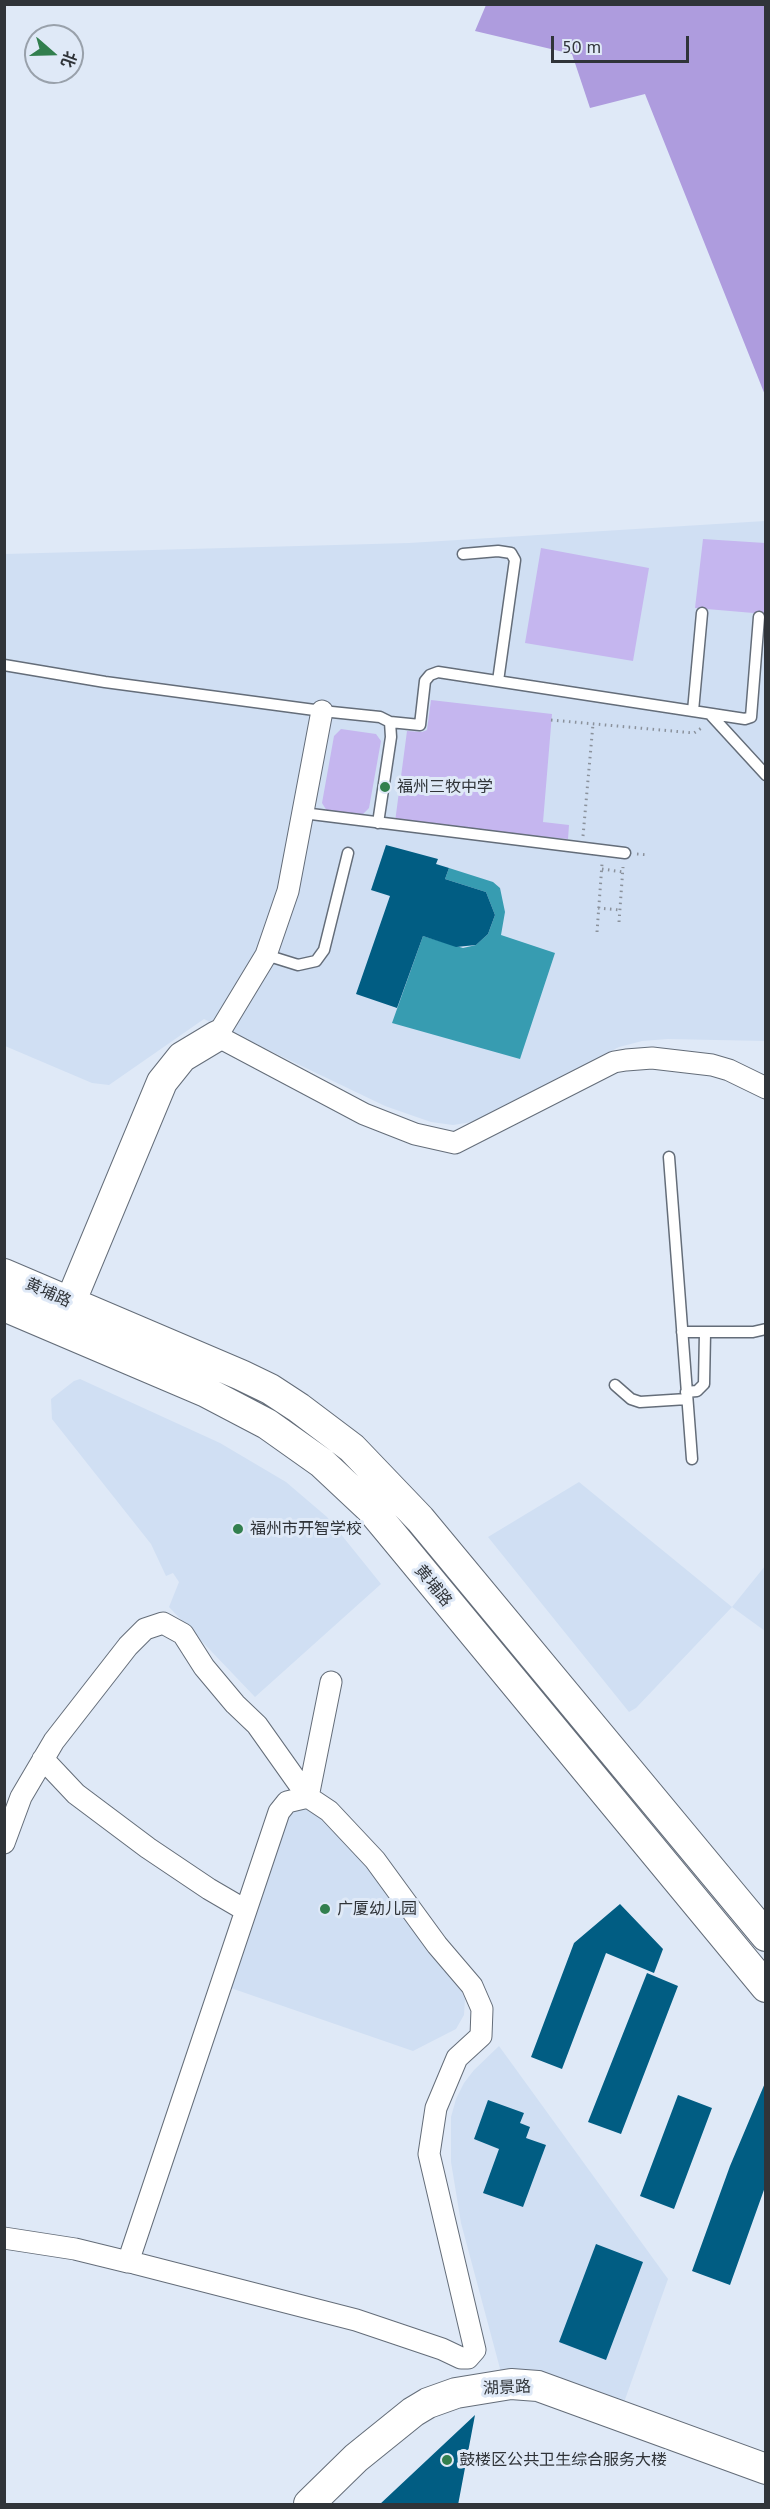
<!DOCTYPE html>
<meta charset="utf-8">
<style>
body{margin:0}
#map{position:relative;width:770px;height:2509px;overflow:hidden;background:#dfe9f7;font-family:"PT Sans","Noto Sans SC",sans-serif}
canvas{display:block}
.frame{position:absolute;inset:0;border:6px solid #303439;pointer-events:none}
.north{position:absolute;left:24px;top:24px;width:60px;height:60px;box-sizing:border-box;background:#dfe9f7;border:2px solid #99a1ab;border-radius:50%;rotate:110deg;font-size:16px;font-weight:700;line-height:24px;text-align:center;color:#303439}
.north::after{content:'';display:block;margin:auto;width:21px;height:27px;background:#327f4e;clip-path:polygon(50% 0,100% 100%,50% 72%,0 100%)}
.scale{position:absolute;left:551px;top:36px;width:138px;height:27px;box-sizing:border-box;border:3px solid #303439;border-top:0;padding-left:8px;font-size:18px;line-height:21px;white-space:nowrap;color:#303439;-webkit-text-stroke:4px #dfe9f7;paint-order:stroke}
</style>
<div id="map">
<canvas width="770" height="2509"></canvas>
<div class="frame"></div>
<div class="north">北</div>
<div class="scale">50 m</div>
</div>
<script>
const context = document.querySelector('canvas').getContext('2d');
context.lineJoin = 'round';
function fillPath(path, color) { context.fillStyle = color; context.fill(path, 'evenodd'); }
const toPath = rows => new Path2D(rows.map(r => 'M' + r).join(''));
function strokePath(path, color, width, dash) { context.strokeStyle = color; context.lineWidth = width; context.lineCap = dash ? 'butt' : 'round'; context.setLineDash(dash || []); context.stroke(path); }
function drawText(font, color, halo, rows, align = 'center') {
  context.font = font + ' "PT Sans","Noto Sans SC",sans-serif'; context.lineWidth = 6; context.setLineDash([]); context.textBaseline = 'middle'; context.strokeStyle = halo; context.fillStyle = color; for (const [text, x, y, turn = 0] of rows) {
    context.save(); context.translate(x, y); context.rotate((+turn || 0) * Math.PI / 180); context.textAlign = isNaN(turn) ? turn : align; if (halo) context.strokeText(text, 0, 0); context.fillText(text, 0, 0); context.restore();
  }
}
fillPath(toPath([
 [765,521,765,1041,668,1039,642,1041,619,1047,495,1112,472,1122,453,1125,431,1122,385,1106,204,1019,109,1085,92,1083,5,1046,5,554,409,543],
 [80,1379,220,1443,286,1482,327,1517,381,1584,255,1697,169,1607,179,1582,173,1573,166,1576,151,1544,52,1419,51,1399,74,1381],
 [579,1482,732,1607,765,1566,765,1631,732,1607,636,1708,629,1712,488,1537],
 [303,1804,331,1819,462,1992,465,1999,464,2015,456,2029,413,2051,225,1986,285,1814],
 [499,2046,668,2279,622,2408,502,2376,461,2223,451,2162,451,2117,456,2099,464,2083,474,2070]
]), '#d0dff3');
fillPath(toPath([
 [703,539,765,543,765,614,695,608],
 [541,548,649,568,633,661,525,643],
 [431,700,552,714,543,822,569,825,568,839,395,822,407,731,422,732,427,730],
 [341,729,376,734,381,741,369,808,363,814,327,811,322,803,334,736]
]), '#c5b6ef');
fillPath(toPath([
 [486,5,765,5,765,395,645,94,590,108,572,54,475,31]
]), '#ae9cde');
fillPath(toPath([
 [449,868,493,882,500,888,505,912,501,935,555,953,520,1059,392,1023,423,936,463,948,476,945,488,934,491,926,495,915,486,892,445,879]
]), '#379cb1');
fillPath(toPath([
 [386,845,438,859,436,864,449,868,445,879,486,892,495,915,488,934,476,945,456,947,423,936,397,1008,356,994,390,896,371,890],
 [620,1904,663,1949,654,1973,606,1953,562,2069,531,2057,574,1943],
 [647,1973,678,1986,621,2134,588,2122],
 [765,2083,765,2187,730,2285,692,2271,730,2166],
 [678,2095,712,2108,674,2209,640,2196],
 [488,2100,524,2113,520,2123,530,2127,526,2138,546,2145,523,2207,483,2193,499,2149,474,2139],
 [596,2244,643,2262,606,2360,559,2342],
 [475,2415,458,2505,379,2505]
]), '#015d83');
const lane = toPath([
 [463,554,498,551,511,553,515,560,498,681],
 [4,665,105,682,322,711,380,717,390,722,391,737,378,823],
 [693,711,702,613],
 [710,714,766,775],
 [390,722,420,725,425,681,430,675,438,672,745,719,751,717,759,617],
 [303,813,625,853],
 [266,955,298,965,316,961,324,950,348,853],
 [669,1157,692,1459],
 [682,1332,753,1332,766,1329],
 [615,1385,631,1399,640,1402,687,1399],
 [686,1392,697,1391,704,1384,705,1333]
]);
const street = toPath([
 [322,711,288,891,266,955,217,1036,364,1114,415,1134,455,1143,614,1062,626,1060,652,1058,712,1065,729,1070,766,1088],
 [43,1759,76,1794,148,1848,209,1889,245,1910],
 [308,1797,331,1682],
 [4,1843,21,1797,54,1741,128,1646,145,1629,163,1623,183,1634,204,1667,235,1704,257,1725,308,1797],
 [4,2238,75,2249,128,2262,134,2263,356,2320,442,2349,461,2358,468,2358,475,2350,429,2154,436,2108,457,2058,481,2036,482,2009,472,1986,437,1945,375,1860,329,1811,308,1797,287,1802,279,1812,128,2262]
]);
const secondary = toPath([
 [4,1274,241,1375,270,1389,299,1408,352,1448,420,1519,766,1936],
 [70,1303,162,1082,182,1057,217,1036],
 [4,1306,206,1392,267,1424,322,1463,370,1508,390,1532,766,1987],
 [309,2504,356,2458,413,2412,428,2403,456,2393,511,2384,538,2386,766,2469]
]);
strokePath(lane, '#646d79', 13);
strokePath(street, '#646d79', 23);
strokePath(secondary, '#646d79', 32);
strokePath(toPath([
 [551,720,694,733,703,727],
 [583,836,593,724],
 [637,854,649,855],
 [602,869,623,872],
 [598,908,620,910],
 [619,922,623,867],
 [597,932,602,864]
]), '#8b929c', 3, [1.5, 4.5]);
strokePath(lane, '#fff', 10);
strokePath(street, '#fff', 21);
strokePath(secondary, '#fff', 30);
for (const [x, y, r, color] of [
 [385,787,6,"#327f4e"],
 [238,1529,6,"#327f4e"],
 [325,1909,6,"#327f4e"],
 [447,2460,6,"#327f4e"]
]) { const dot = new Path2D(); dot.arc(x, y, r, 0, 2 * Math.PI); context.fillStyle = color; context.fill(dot); strokePath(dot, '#dfe9f7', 2); }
drawText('16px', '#303439', '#dfe9f7', [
 ["福州三牧中学",397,787],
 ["福州市开智学校",250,1529],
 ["广厦幼儿园",337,1909],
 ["鼓楼区公共卫生综合服务大楼",459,2460]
], 'left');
drawText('16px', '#303439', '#dfe9f7', [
 ["黄埔路",48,1293,24],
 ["黄埔路",433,1586,51],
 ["湖景路",507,2388,-3]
]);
</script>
